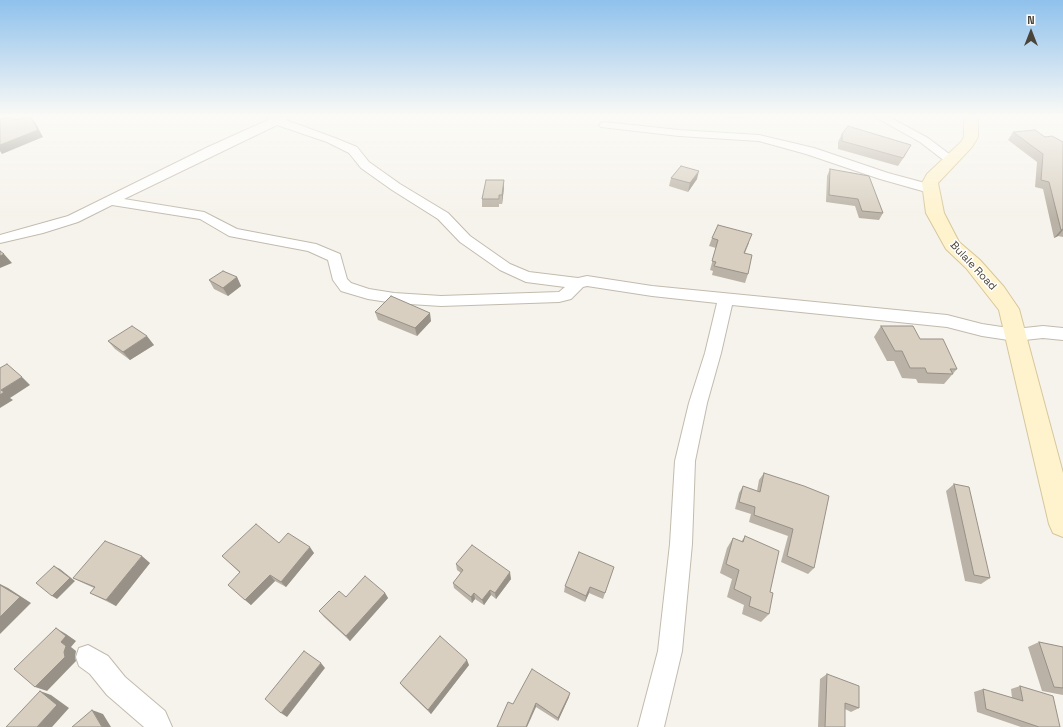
<!DOCTYPE html>
<style>
body{margin:0}
#map{position:relative;width:1063px;height:727px;overflow:hidden;background:#f6f3ec;font-family:"Space Grotesk",sans-serif}
canvas{display:block}
.north{position:absolute;left:1011px;top:12px;width:40px;height:40px;-webkit-text-stroke:3px #fff;paint-order:stroke;rotate:0deg;font-size:11px;font-weight:700;line-height:16px;text-align:center;color:#4b4439}
.north::after{content:'';display:block;margin:auto;width:14px;height:18px;background:#4b4439;clip-path:polygon(50% 0,100% 100%,50% 72%,0 100%)}
</style>
<div id="map">
<canvas width="1063" height="727"></canvas>
<div class="north">N</div>
</div>
<script>
const context = document.querySelector('canvas').getContext('2d');
context.lineJoin = 'round';
const toPath = rows => new Path2D(rows.map(r => 'M' + r).join(''));
function strokePath(path, color, width, dash) { context.strokeStyle = color; context.lineWidth = width; context.lineCap = dash ? 'butt' : 'round'; context.setLineDash(dash || []); context.stroke(path); }
function fillPath(path, color) { context.fillStyle = color; context.fill(path, 'evenodd'); }
function drawText(font, color, halo, rows, align = 'center') {
  context.font = font + ' "Space Grotesk",sans-serif'; context.lineWidth = 3; context.setLineDash([]); context.textBaseline = 'middle'; context.strokeStyle = halo; context.fillStyle = color; for (const [text, x, y, turn = 0] of rows) {
    context.save(); context.translate(x, y); context.rotate((+turn || 0) * Math.PI / 180); context.textAlign = isNaN(turn) ? turn : align; if (halo) context.strokeText(text, 0, 0); context.fillText(text, 0, 0); context.restore();
  }
}
const street = toPath([
 [266,117,289,117,286,120,335,138,357,147,369,162,400,184,448,213,470,236,510,264,529,272,578,278,587,276,652,286,947,315,982,324,1015,329,1043,326,1063,328,1063,340,1043,338,1015,341,982,336,947,327,732,305,721,353,707,403,695,461,692,544,682,651,664,727,638,727,658,651,670,544,675,461,689,403,705,353,717,303,652,296,587,286,583,287,571,299,559,302,441,306,394,303,368,299,341,291,333,280,328,260,308,251,229,236,200,219,112,205,78,222,43,233,0,243,0,235,68,216,208,147,268,120,266,117],
 [277,125,327,142,349,153,361,168,392,190,438,219,460,242,500,270,526,282,565,287,559,292,441,296,394,293,369,289,351,283,347,279,340,254,316,244,237,229,204,212,124,199,277,125],
 [875,117,889,117,928,138,956,159,954,162,946,162,920,142,875,117],
 [605,122,679,130,759,135,814,148,888,173,936,186,937,189,931,193,926,192,880,179,806,154,759,141,679,136,601,127,599,125,601,123,605,122],
 [88,645,108,656,125,677,165,711,172,727,144,727,107,695,90,674,79,666,76,657,79,648,88,645]
]);
const secondary = toPath([
 [964,117,978,117,978,137,972,147,938,183,944,213,959,242,980,260,1004,287,1019,309,1063,473,1063,537,1053,533,1049,524,999,310,966,268,946,249,926,213,922,183,927,174,961,142,964,137,964,117]
]);
strokePath(street, '#c2bbae', 2);
strokePath(secondary, '#d6c79b', 2);
fillPath(street, '#fff');
fillPath(secondary, '#fff3cd');
fillPath(toPath([
 [728,117,745,117,744,118,728,118],
 [1013,132,1045,137,1063,142,1063,237,1058,236,1054,238,1043,189,1035,187,1037,162,1008,140],
 [842,134,906,154,898,166,838,149,838,142],
 [830,169,883,213,879,220,859,218,855,206,826,202,827,176],
 [671,178,697,179,688,192,669,186],
 [504,180,504,188,502,204,499,204,499,207,482,207,482,199],
 [712,238,749,243,745,253,748,274,745,283,712,275,713,271,710,270,716,248,709,246],
 [237,277,241,286,228,296,214,289,209,280],
 [375,312,431,321,417,336,378,320],
 [881,326,920,339,957,369,944,384,918,383,916,379,902,378,894,361,887,361,874,337],
 [108,341,154,345,130,360,115,349],
 [764,473,814,568,808,574,781,562,788,536,749,522,751,514,735,509,739,493,743,486,757,491,759,480],
 [954,484,990,578,981,584,965,581,946,491],
 [745,536,770,592,769,614,761,622,742,614,744,605,727,597,732,579,720,573,727,548,733,538,741,542],
 [279,543,314,553,286,587,275,581,251,605,228,585,240,573,222,556],
 [150,563,116,606,90,593,94,588,83,583,73,578],
 [456,564,511,579,496,599,491,595,484,605,475,599,472,603,454,588,453,583,461,573,457,570],
 [612,573,603,599,589,593,585,602,564,592,565,586],
 [385,593,388,598,350,641,324,617,319,611,346,597],
 [1039,642,1063,647,1063,695,1042,691,1028,647],
 [469,665,431,714,403,687,400,683],
 [827,674,859,708,851,712,845,709,845,727,818,727,820,679],
 [1020,686,1060,727,1021,727,977,712,974,692,983,689,1012,698,1011,689],
 [569,697,558,721,536,707,513,704]
]), '#bab2a6');
fillPath(toPath([
 [31,117,36,124,43,137,2,154,0,151,0,145],
 [699,171,697,179,688,192,690,183],
 [504,180,504,188,502,204,502,195],
 [1063,229,1063,230,1058,236,1054,238,1061,230],
 [4,254,12,263,0,268,0,256],
 [237,277,241,286,228,296,223,288],
 [430,313,431,321,417,336,415,328],
 [147,336,154,345,130,360,123,352],
 [22,377,30,385,10,398,13,400,0,408,0,395,1,390],
 [310,547,314,553,286,587,281,582],
 [142,556,150,563,116,606,106,600],
 [54,566,60,569,75,581,57,599,52,596],
 [510,572,511,579,496,599,495,593],
 [270,575,275,581,251,605,245,600],
 [0,584,8,588,31,603,0,634],
 [590,587,589,593,585,602,586,596],
 [490,590,491,595,484,605,482,600],
 [385,593,388,598,350,641,346,636],
 [474,593,475,599,472,603,471,597],
 [56,628,66,634,76,641,71,647,76,651,75,657,76,661,47,691,35,687,61,642],
 [467,660,469,665,431,714,428,710],
 [321,663,325,668,287,717,281,713],
 [40,691,51,695,69,708,52,727,37,727],
 [570,693,569,697,558,721,558,718],
 [536,703,536,707,527,727,526,727],
 [92,710,103,714,111,727,102,727]
]), '#979187');
const building = toPath([
 [9,117,14,117,14,120,27,117,31,117,38,130,0,145,0,119,9,117],
 [848,126,911,145,903,158,842,141,842,134,848,126],
 [1035,130,1045,137,1052,136,1063,142,1063,229,1061,230,1049,182,1041,180,1043,154,1013,132,1035,130],
 [681,166,699,171,690,183,671,178,681,166],
 [830,169,869,176,883,213,862,211,858,199,829,195,830,169],
 [486,180,504,180,502,195,499,195,499,199,482,199,486,180],
 [718,225,752,234,744,253,752,255,748,274,714,266,716,262,712,261,718,240,712,238,718,225],
 [0,251,4,254,0,256,0,251],
 [223,271,237,277,223,288,209,280,223,271],
 [391,296,430,313,415,328,375,312,391,296],
 [132,326,147,336,123,352,108,341,132,326],
 [881,326,913,326,920,339,943,339,957,369,950,369,953,374,927,373,925,368,910,368,902,351,895,351,881,326],
 [7,364,22,377,1,390,4,392,0,395,0,368,7,364],
 [764,473,804,486,829,496,814,568,787,556,793,529,754,515,755,507,739,502,743,486,760,492,764,473],
 [954,484,969,487,990,578,974,575,954,484],
 [256,524,279,543,288,533,310,547,281,582,270,575,245,600,228,585,240,572,222,556,256,524],
 [745,536,779,551,770,592,773,593,769,614,749,606,751,597,734,589,739,570,726,564,733,538,743,542,745,536],
 [105,541,142,556,106,600,90,593,95,587,73,578,105,541],
 [472,545,510,572,495,593,490,590,482,600,474,593,471,597,453,583,463,570,456,564,472,545],
 [579,552,614,567,605,593,590,587,586,596,565,586,579,552],
 [54,566,70,578,52,596,36,583,54,566],
 [365,576,385,593,346,636,319,611,339,591,346,597,365,576],
 [0,585,20,597,0,617,0,585],
 [56,628,66,636,61,642,66,646,64,652,65,657,35,687,14,669,56,628],
 [440,636,467,660,428,710,400,683,440,636],
 [1039,642,1063,647,1063,688,1054,687,1039,642],
 [304,651,321,663,281,713,265,699,304,651],
 [532,669,570,693,558,718,536,703,526,727,497,727,508,702,513,704,532,669],
 [827,674,859,686,859,708,845,703,845,727,825,727,827,674],
 [1020,686,1053,696,1060,727,1039,727,986,709,983,689,1023,701,1020,686],
 [40,691,57,705,37,727,6,727,40,691],
 [92,710,102,727,72,727,92,710]
]);
fillPath(building, '#d8cfc1');
strokePath(building, '#979187', 1);
const sky = context.createLinearGradient(0, 0, 0, 219);
sky.addColorStop(0, '#8fc1ec');
sky.addColorStop(0.53, '#fbfaf6');
sky.addColorStop(1, '#fbfaf600');
context.fillStyle = sky;
context.fillRect(0, 0, 1063, 219);
drawText('11px', '#4b4439', '#fff', [
 ["Bulale Road",973,266,47]
]);
</script>
